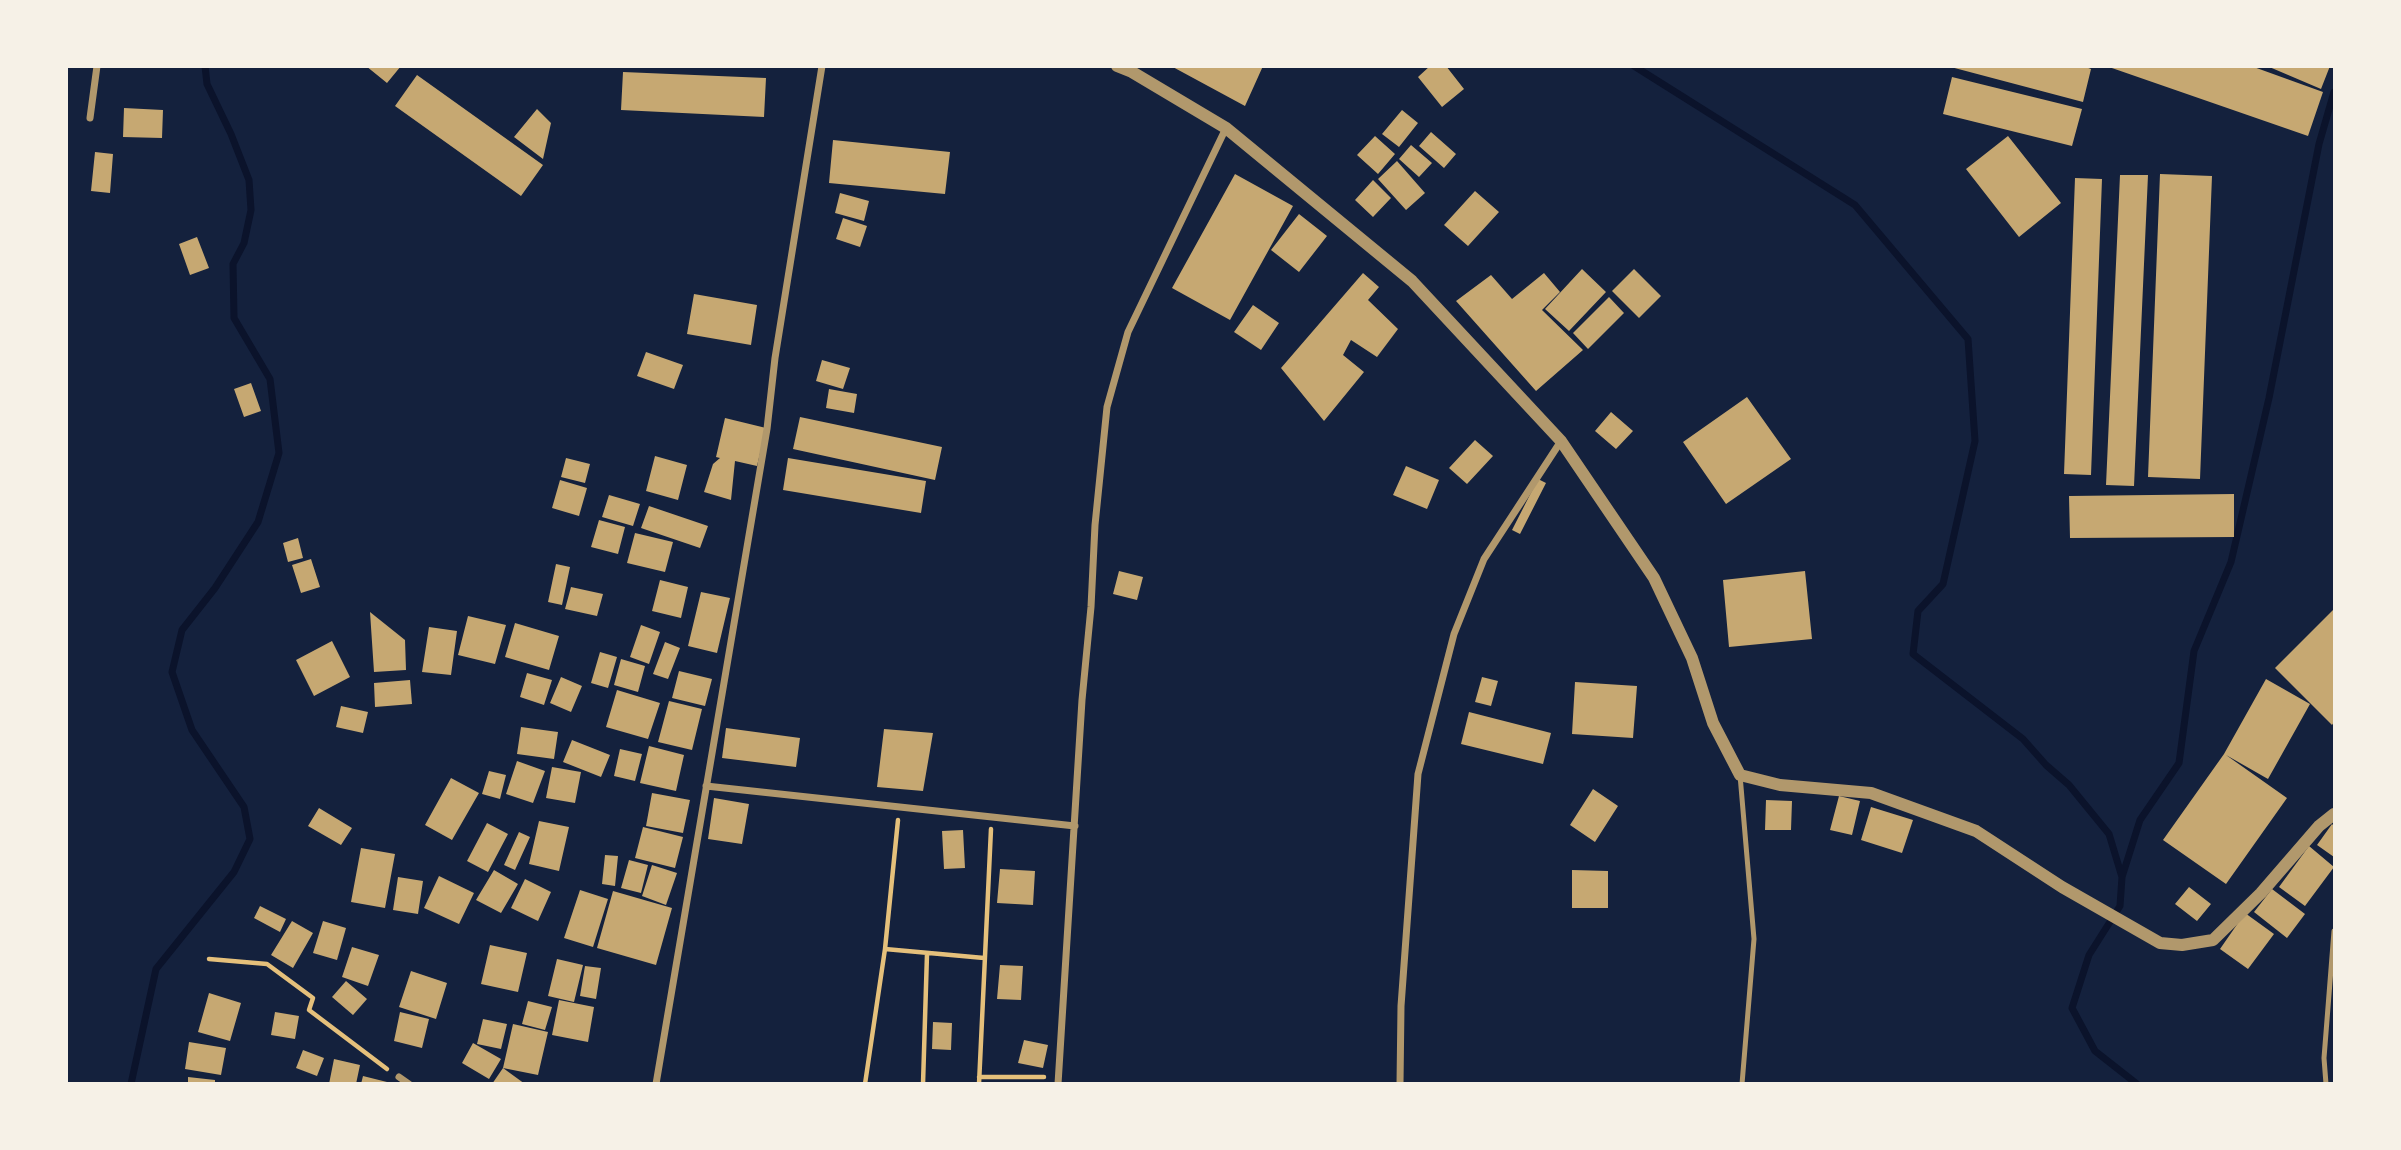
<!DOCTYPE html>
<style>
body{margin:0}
#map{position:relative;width:2401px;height:1150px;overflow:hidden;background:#14213d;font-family:Commissioner,sans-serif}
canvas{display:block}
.frame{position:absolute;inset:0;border:68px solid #f6f1e7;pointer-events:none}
</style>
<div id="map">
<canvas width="2401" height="1150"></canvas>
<div class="frame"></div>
</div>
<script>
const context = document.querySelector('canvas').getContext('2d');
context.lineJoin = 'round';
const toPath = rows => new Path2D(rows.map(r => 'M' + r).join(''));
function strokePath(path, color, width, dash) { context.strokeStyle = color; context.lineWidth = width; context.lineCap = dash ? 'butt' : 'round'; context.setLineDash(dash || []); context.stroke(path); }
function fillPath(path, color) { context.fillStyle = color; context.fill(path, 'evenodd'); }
strokePath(toPath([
 [1634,66,1855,205,1968,339,1975,441,1943,584,1918,611,1913,654,2023,739,2046,765,2069,785,2109,834,2122,877],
 [131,1084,156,969,234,872,250,839,244,807,192,730,172,672,182,630,215,588,258,522,279,453,270,379,234,318,233,264,244,243,251,210,249,180,231,134,207,84,205,66],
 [2137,1084,2095,1051,2072,1008,2089,955,2120,906,2122,877,2140,820,2179,763,2194,651,2231,562,2269,398,2319,144,2334,92]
]), '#0b132b', 7);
fillPath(toPath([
 [366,66,401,66,387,83],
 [1171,66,1263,66,1245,106],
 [1430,66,1446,66,1464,89,1442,107,1418,77],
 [1947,66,2083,66,2091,69,2083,102],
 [2251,66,2323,92,2308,136,2109,67],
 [2267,66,2330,66,2321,89],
 [623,72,766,78,764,117,621,110],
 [417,75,543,165,521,196,395,106],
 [1952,77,2082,109,2072,146,1943,114],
 [124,108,163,110,162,138,123,137],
 [537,109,551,123,543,159,514,137],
 [1402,110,1418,123,1399,147,1382,134],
 [1431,132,1456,154,1444,168,1419,146],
 [1375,136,1395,154,1378,174,1357,155],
 [2008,136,2061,203,2019,237,1966,169],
 [833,140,950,152,945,194,829,183],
 [1411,145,1432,163,1419,177,1399,159],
 [95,152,113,154,110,193,91,191],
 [1397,161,1425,193,1406,210,1378,179],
 [1235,174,1293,206,1230,320,1172,288],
 [2160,174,2212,176,2200,479,2148,477],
 [2120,175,2148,175,2134,486,2106,485],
 [2075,178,2102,179,2091,475,2064,474],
 [1373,180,1391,198,1373,217,1355,200],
 [1475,191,1499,212,1468,246,1444,225],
 [840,193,869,201,864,221,835,213],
 [1299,214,1327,236,1299,272,1271,250],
 [843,218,867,226,860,247,836,239],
 [197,237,209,268,190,275,179,244],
 [1582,269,1606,292,1569,331,1545,309],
 [1634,269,1661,296,1639,318,1612,291],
 [1363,273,1379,287,1368,300,1398,329,1377,357,1351,340,1343,355,1364,372,1324,421,1281,368],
 [1544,273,1560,292,1542,310,1583,350,1536,391,1456,301,1491,275,1512,299],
 [694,294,757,305,751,345,687,334],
 [1609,297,1624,313,1588,349,1573,333],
 [1253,305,1279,323,1261,350,1234,332],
 [646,352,683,365,674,389,637,376],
 [822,360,850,368,843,389,816,381],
 [251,383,261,411,244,417,234,389],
 [829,389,857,394,854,413,826,408],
 [1747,397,1791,459,1726,504,1683,442],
 [1611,412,1633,431,1616,449,1595,431],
 [800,417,942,447,935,480,793,449],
 [725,418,766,428,757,466,735,461,731,500,704,492,713,464,720,458,716,457],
 [1475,440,1493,456,1467,484,1449,468],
 [655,456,687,465,678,500,646,491],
 [566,458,590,464,585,483,561,477],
 [788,458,926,481,921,513,783,490],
 [1406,466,1439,480,1427,509,1393,495],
 [1538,479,1546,483,1520,534,1512,530],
 [560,480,587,488,579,516,552,508],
 [2234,494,2234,537,2070,538,2069,496],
 [609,495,640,504,633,526,602,517],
 [649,506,708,526,700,548,641,528],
 [599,520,625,527,618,554,591,547],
 [635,533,673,542,665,572,627,563],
 [298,538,303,558,288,562,283,543],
 [311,559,320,587,301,593,292,565],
 [556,564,570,567,562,605,548,602],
 [1119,571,1143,577,1137,600,1113,594],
 [1805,571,1812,639,1729,647,1723,580],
 [660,580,688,587,681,618,652,611],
 [571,587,603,594,597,616,565,609],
 [701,592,730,598,717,653,688,646],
 [2334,609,2334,722,2332,725,2275,668],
 [370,612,405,640,406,670,374,672],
 [468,616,506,625,495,664,458,655],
 [515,623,559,636,549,670,505,657],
 [641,625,660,632,649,664,630,657],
 [429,627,457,631,451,675,422,672],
 [332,641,350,677,314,696,296,660],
 [665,642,680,648,668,679,653,674],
 [600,652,617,657,608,688,591,683],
 [621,659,645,666,638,692,614,685],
 [679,671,712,679,705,706,672,698],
 [527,673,552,680,544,705,520,697],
 [561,677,582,686,571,712,550,703],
 [1482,677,1498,681,1491,706,1475,702],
 [2266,679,2310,704,2268,779,2226,755,2287,798,2226,884,2163,840,2224,754],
 [410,680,412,704,375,707,374,683],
 [1575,682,1637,686,1633,738,1572,734],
 [617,690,660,703,648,739,606,727],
 [669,701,702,709,692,750,658,742],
 [341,706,368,712,363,733,336,727],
 [1469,712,1551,733,1543,764,1461,744],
 [521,727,558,732,554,759,517,754],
 [726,728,800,738,796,767,722,758],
 [884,729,933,733,923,791,877,787],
 [572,740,610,755,601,777,563,762],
 [649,746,684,755,676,791,640,783],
 [620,749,642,754,635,781,614,776],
 [517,761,545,771,533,803,506,794],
 [552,767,581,772,575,803,546,798],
 [489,771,506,775,500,799,482,794],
 [451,778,479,793,452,840,425,825],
 [1593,789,1618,806,1595,842,1570,825],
 [652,793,690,800,683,833,646,826],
 [1839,796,1860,801,1852,835,1830,830],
 [714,798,749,804,742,844,708,839],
 [1766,800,1792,801,1791,830,1765,830],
 [1871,807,1913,820,1902,853,1861,840],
 [319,808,352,828,341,845,308,826],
 [539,821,569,827,559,871,529,864],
 [487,823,508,834,488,872,467,861],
 [2332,824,2334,826,2334,857,2317,845],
 [643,827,683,837,675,868,635,858],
 [963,830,965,868,944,869,942,831],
 [519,832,530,837,515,870,504,865],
 [2309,846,2334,867,2305,906,2279,887],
 [361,848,395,854,385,908,351,902],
 [605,855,618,856,615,886,602,884],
 [629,860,648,865,641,893,621,888],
 [652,865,677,873,666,905,642,896],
 [1000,869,1035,871,1033,905,997,903],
 [494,870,518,884,501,913,476,900],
 [1572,870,1608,871,1608,908,1572,908],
 [439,876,474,893,459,924,424,908],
 [398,877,423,881,418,914,393,910],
 [525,879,551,892,538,921,511,908],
 [2189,887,2211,904,2197,921,2175,904],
 [2272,889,2305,914,2287,938,2254,912],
 [580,890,608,899,593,947,564,938],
 [613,891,672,908,656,965,597,948],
 [260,906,286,919,280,932,254,918],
 [2245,913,2274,934,2248,969,2220,949],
 [292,921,313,933,293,968,271,955],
 [323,921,346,928,337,960,313,953],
 [490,945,527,953,518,992,481,984],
 [352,947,379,955,368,986,342,977],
 [557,959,583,965,574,1002,548,996],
 [1000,965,1023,966,1021,1000,997,999],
 [585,966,601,968,596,999,580,996],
 [411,971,447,983,436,1019,399,1007],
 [346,981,367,999,353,1015,332,997],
 [209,993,241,1003,230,1041,198,1032],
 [559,1000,594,1007,588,1042,552,1035],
 [528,1001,552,1007,545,1030,522,1024],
 [275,1012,299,1016,295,1039,271,1035],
 [400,1012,429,1019,422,1048,394,1041],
 [483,1019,507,1024,501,1049,477,1044],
 [933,1022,952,1023,951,1050,932,1049],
 [513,1024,548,1032,538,1075,503,1068],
 [1024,1040,1048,1045,1043,1068,1018,1063],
 [189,1042,226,1048,221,1075,185,1069],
 [473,1043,501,1059,489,1079,462,1063],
 [303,1050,324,1058,317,1076,296,1068],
 [334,1059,360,1065,356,1084,329,1084],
 [503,1068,525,1084,492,1084],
 [363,1076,391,1083,391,1084,361,1084],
 [188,1077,215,1080,215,1084,188,1084]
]), '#c6a872');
strokePath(toPath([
 [885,949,984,958],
 [209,959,267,964,313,998,309,1010,387,1069],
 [979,1077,1044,1077],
 [865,1084,885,949,898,820],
 [923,1084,927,954],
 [979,1084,991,829]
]), '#e5c07b', 4.5);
strokePath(toPath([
 [1740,775,1754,939,1742,1084],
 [2326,1084,2324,1058,2334,931]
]), '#b1986c', 5);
strokePath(toPath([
 [90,118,97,66],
 [706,786,1075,826],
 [399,1077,409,1084],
 [656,1084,767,429,775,358,822,66],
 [1058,1084,1082,700,1091,607,1095,525,1107,407,1128,332,1226,128],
 [1400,1084,1401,1006,1418,774,1454,634,1484,559,1561,441]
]), '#b1986c', 7);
strokePath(toPath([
 [1117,66,1132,72,1226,128,1412,281,1561,441,1654,578,1692,658,1713,723,1740,775,1780,785,1871,793,1976,831,2062,887,2160,943,2182,945,2213,940,2261,893,2319,826,2334,814]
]), '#b1986c', 12);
</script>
